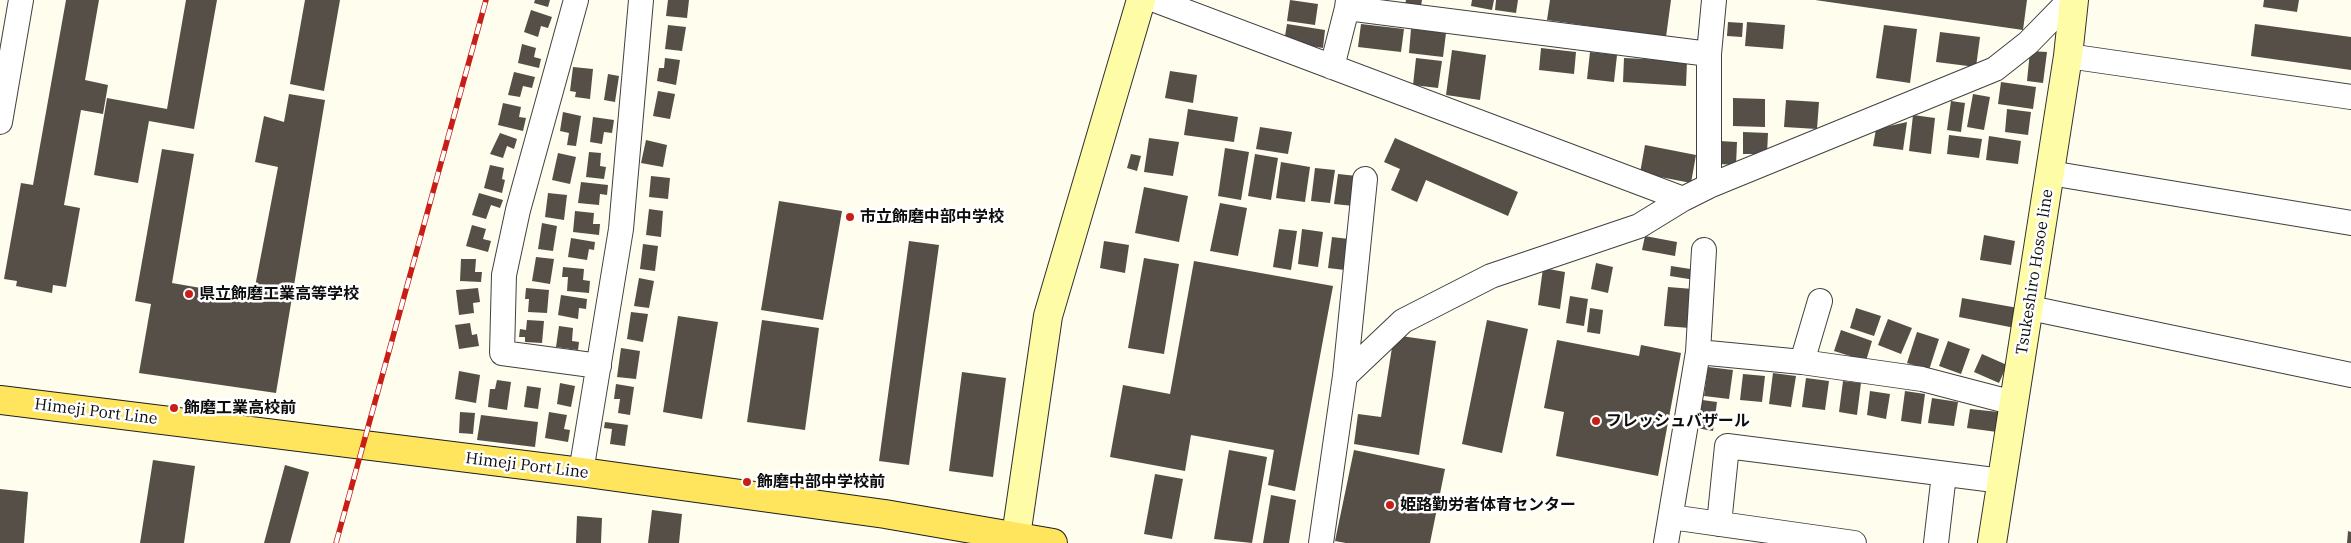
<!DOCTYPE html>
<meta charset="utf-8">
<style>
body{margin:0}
canvas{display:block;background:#fffded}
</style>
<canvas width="2351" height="543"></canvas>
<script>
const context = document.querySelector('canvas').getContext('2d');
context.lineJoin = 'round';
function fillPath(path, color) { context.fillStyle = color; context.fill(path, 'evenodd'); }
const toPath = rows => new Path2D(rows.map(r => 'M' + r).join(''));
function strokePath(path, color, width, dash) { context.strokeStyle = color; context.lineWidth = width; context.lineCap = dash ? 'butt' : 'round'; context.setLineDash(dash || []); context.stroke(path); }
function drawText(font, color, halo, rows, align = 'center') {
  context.font = font + ' "IBM Plex Serif","Noto Sans JP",serif'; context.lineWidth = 5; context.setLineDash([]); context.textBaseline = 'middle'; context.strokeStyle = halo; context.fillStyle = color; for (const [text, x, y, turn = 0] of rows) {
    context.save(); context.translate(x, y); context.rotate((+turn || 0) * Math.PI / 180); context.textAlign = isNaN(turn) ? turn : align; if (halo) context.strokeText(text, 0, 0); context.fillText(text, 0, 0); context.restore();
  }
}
fillPath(toPath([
 [66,0,99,0,85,80,108,85,103,114,81,110,64,205,80,208,66,287,53,285,52,293,16,286,17,281,4,279,21,183,33,185],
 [186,0,217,0,194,129,149,121,138,183,94,175,107,98,167,109],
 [305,0,340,0,324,91,290,84],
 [535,0,550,0,548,7,534,3],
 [668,0,689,0,687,18,666,16],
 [1290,0,1318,4,1315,25,1287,21],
 [1406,0,1422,0,1421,6,1405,4],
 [1472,0,1494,0,1492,10,1471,6],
 [1496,0,1518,0,1516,13,1495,10],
 [1550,0,1671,0,1666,37,1547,20],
 [1815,0,2027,0,2023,30],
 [2264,0,2299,0,2297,12,2263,7],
 [531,10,552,17,548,28,541,26,538,37,524,32],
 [1728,22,1743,23,1742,37,1727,36],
 [1747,22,1785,25,1783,49,1745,46],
 [1287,24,1325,30,1323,48,1284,42],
 [1361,24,1404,29,1401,52,1358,47],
 [2255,24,2351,37,2351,70,2251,56],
 [668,25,686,27,682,51,665,49],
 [1884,25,1917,29,1910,83,1876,78],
 [1411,29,1446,33,1443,57,1409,53],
 [1940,32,1980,37,1976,67,1936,62],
 [522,44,536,48,534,57,541,59,539,68,518,63],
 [1541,48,1576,52,1574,74,1539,70],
 [1452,50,1486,55,1480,100,1446,95],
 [2030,51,2047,52,2043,83,2027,81],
 [1590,52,1617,55,1614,82,1587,79],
 [665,58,680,60,676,85,657,81,659,68,664,68],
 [1416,58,1442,61,1438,88,1413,85],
 [1624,58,1687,61,1686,86,1623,82],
 [573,67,593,69,590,99,575,97,576,92,570,91],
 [1170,71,1197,75,1193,103,1165,98],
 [514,72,535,77,532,88,523,86,520,97,508,95],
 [608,74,619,76,615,102,604,100],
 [2001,82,2036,87,2033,109,1998,104],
 [658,91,675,94,670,119,653,116],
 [289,94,325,100,276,393,139,373,151,304,135,301,162,149,194,154,172,283,253,297,278,167,255,162,264,116,284,122],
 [1973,94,1990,97,1984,130,1967,127],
 [1733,98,1765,99,1765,127,1733,126],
 [1786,100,1819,102,1817,129,1784,127],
 [1951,101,1965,103,1961,132,1947,130],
 [503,103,521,107,519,117,526,118,523,131,498,125],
 [1188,109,1238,117,1234,142,1184,135],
 [2007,109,2031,112,2028,135,2005,132],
 [563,112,581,116,576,146,567,145,569,133,560,131],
 [1913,115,1935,118,1931,154,1909,151],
 [593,117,614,120,612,133,604,132,602,144,590,142],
 [1907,122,1903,150,1873,146,1876,129],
 [1260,127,1292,132,1288,154,1256,149],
 [1743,132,1768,133,1767,154,1743,154],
 [500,133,517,139,514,149,507,146,503,158,490,154],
 [1949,135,1982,139,1979,158,1947,154],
 [1989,136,2021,141,2018,164,1986,160],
 [1149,138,1179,142,1173,176,1144,172],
 [1395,138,1518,192,1508,216,1426,180,1417,202,1391,190,1400,169,1384,162],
 [646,140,667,145,663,167,641,163],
 [1719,141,1737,142,1736,165,1719,164],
 [1645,145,1696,155,1691,183,1640,173],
 [1225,148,1249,152,1241,200,1218,196],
 [589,152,601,153,600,166,606,167,604,179,586,177],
 [558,153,576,157,570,184,552,180],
 [1131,154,1141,156,1137,171,1127,168],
 [1255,154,1278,158,1271,200,1248,196],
 [1281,162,1310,167,1305,202,1276,198],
 [490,165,504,168,502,179,505,180,502,193,484,188],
 [1315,168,1335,170,1330,203,1311,201],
 [1338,174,1357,176,1354,206,1334,204],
 [651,176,670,178,668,199,649,197],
 [581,182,608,185,607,195,600,194,599,205,578,203],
 [1144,187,1188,196,1179,242,1135,233],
 [479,193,503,200,500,208,491,205,486,219,472,215],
 [548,193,567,195,564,220,545,217],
 [779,201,842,211,823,320,761,310],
 [1220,203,1247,208,1238,256,1210,251],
 [649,209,663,211,661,237,646,235],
 [575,211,594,213,593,224,600,224,599,235,573,232],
 [542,223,557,226,553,251,538,249],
 [472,225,486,229,483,239,491,241,488,252,466,246],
 [1279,229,1297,231,1291,270,1273,267],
 [1302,229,1323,232,1318,267,1298,264],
 [1984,235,2015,241,2011,265,1980,260],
 [1645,236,1677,242,1675,256,1642,250],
 [1332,237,1349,239,1345,270,1328,268],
 [571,238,595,242,594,250,589,249,587,260,568,257],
 [909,241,939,245,909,465,879,461],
 [1104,241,1129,245,1125,273,1100,268],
 [643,244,658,246,655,271,640,269],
 [536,257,554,259,550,284,532,281],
 [1144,258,1179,264,1164,354,1128,348],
 [461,259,476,259,475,272,482,272,481,282,460,281],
 [1194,261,1333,286,1295,491,1268,485,1274,450,1191,435,1185,471,1110,457,1123,385,1170,394],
 [1596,263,1613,267,1608,293,1591,289],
 [1671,266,1697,270,1695,280,1670,276],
 [563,267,584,269,583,280,590,281,589,293,567,291,568,277,562,277],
 [1543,268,1565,272,1560,309,1538,305],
 [639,278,654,281,649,308,634,306],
 [1668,287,1693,289,1690,328,1664,326],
 [478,288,480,302,473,303,474,313,459,315,456,290],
 [526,288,549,290,547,313,528,312,529,299,525,299],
 [561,295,587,299,586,309,579,308,578,319,558,315],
 [1570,296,1588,299,1584,326,1566,323],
 [1962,298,2018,308,2015,328,1959,317],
 [1590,308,1603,310,1600,334,1587,332],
 [1856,308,1881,316,1874,336,1850,328],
 [631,312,648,314,643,342,627,339],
 [678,316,718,322,702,419,663,412],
 [1888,319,1912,328,1901,354,1878,345],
 [527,320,544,321,542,343,525,342,525,337,519,337,520,329,526,330],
 [762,320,819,328,805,430,747,422],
 [1487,320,1528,329,1502,453,1462,444],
 [470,323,472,335,477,334,479,346,459,349,455,325],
 [559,326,573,328,572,341,579,342,578,350,556,347],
 [1841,330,1872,341,1866,361,1834,351],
 [1917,332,1939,339,1929,370,1907,363],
 [1394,335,1436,341,1419,455,1354,444,1358,414,1381,417],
 [1557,340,1639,356,1641,345,1681,353,1658,476,1556,456,1564,412,1544,408],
 [1948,341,1970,349,1961,374,1939,366],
 [621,348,640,351,636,379,617,377],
 [1982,354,2007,365,1999,383,1974,372],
 [1708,367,1733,370,1729,399,1704,396],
 [459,371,480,375,476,403,455,399],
 [962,372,1006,378,993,477,949,471],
 [1773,373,1796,376,1791,407,1769,404],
 [1743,374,1765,376,1762,402,1740,400],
 [1806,378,1829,381,1825,410,1802,407],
 [497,380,511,382,507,410,488,407,490,389,495,389],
 [1843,381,1861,383,1857,415,1839,412],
 [560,383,575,386,571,407,557,404],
 [616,384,634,387,630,415,618,413,620,399,614,399],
 [527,386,541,388,538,409,524,407],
 [1870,391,1890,394,1886,419,1867,415],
 [1905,391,1925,394,1921,424,1901,421],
 [1932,398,1958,402,1954,426,1928,423],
 [1695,399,1717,402,1713,431,1691,427],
 [1970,409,1999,412,1997,432,1967,428],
 [460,412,475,413,473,434,459,433],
 [549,412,567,415,564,429,570,430,568,442,545,438],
 [481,415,538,422,535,447,477,440],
 [605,422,628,425,625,446,610,444,612,429,604,428],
 [1229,450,1267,457,1252,543,1214,539],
 [1354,450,1445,469,1430,543,1346,543,1335,541],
 [153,460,195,466,184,543,140,543],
 [285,465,309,472,290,543,264,543],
 [1155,474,1183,479,1172,539,1144,534],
 [0,489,28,492,24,543,0,543],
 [1271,495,1296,500,1289,543,1263,543],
 [652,510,682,514,679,543,648,543],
 [577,516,602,518,601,543,576,543],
 [2348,531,2351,532,2351,543,2347,543]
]), '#564f48');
const street = toPath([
 [576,0,518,210,504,275,502,353,599,366],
 [1155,0,1683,199],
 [1348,0,1347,8,1709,54],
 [2068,56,2351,97],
 [1332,67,1347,8],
 [0,122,21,0],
 [2050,173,2351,223],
 [1709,186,1709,54,1714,0],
 [2030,308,2351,375],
 [1698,352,1802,362,1922,379,2014,403],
 [1802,362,1820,301],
 [1345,376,1365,179],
 [581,472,621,229,641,0],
 [1671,517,1854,543],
 [1719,524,1727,446,2002,481],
 [1321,543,1345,376,1403,321,1491,276,1639,226,1683,199,1709,186,1995,69,2028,43,2070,0],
 [1666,543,1698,352,1704,250],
 [1936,543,1944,474]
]);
const secondary = toPath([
 [1015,543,1048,316,1141,0],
 [1992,543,2068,56,2074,0]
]);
const primary = toPath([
 [0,400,581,472,885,514,1053,543]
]);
strokePath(street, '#404040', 26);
strokePath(secondary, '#2f2f2f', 30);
strokePath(primary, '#1e1e1e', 30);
strokePath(street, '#fff', 24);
strokePath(secondary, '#fffca8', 28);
strokePath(primary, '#ffe45d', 28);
const rail = toPath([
 [336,543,486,0]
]);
strokePath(rail, '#c91e18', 5.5);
strokePath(rail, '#fff', 4, [11]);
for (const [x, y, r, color] of [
 [850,217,5,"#c91e18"],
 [189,294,5,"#c91e18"],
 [174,408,5,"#c91e18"],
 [1596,421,5,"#c91e18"],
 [747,482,5,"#c91e18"],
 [1390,505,5,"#c91e18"]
]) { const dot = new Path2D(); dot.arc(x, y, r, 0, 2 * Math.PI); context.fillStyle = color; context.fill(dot); strokePath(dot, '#fff', 2); }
drawText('bold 16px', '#0d0d0d', '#fff', [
 ["市立飾磨中部中学校",860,217],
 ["県立飾磨工業高等学校",199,294],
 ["飾磨工業高校前",184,408],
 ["フレッシュバザール",1606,421],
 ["飾磨中部中学校前",757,482],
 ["姫路勤労者体育センター",1400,505]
], 'left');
drawText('16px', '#0d0d0d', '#fff', [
 ["Tsukeshiro Hosoe line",2035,272,-81],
 ["Himeji Port Line",96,412,7],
 ["Himeji Port Line",527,466,7]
]);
</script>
